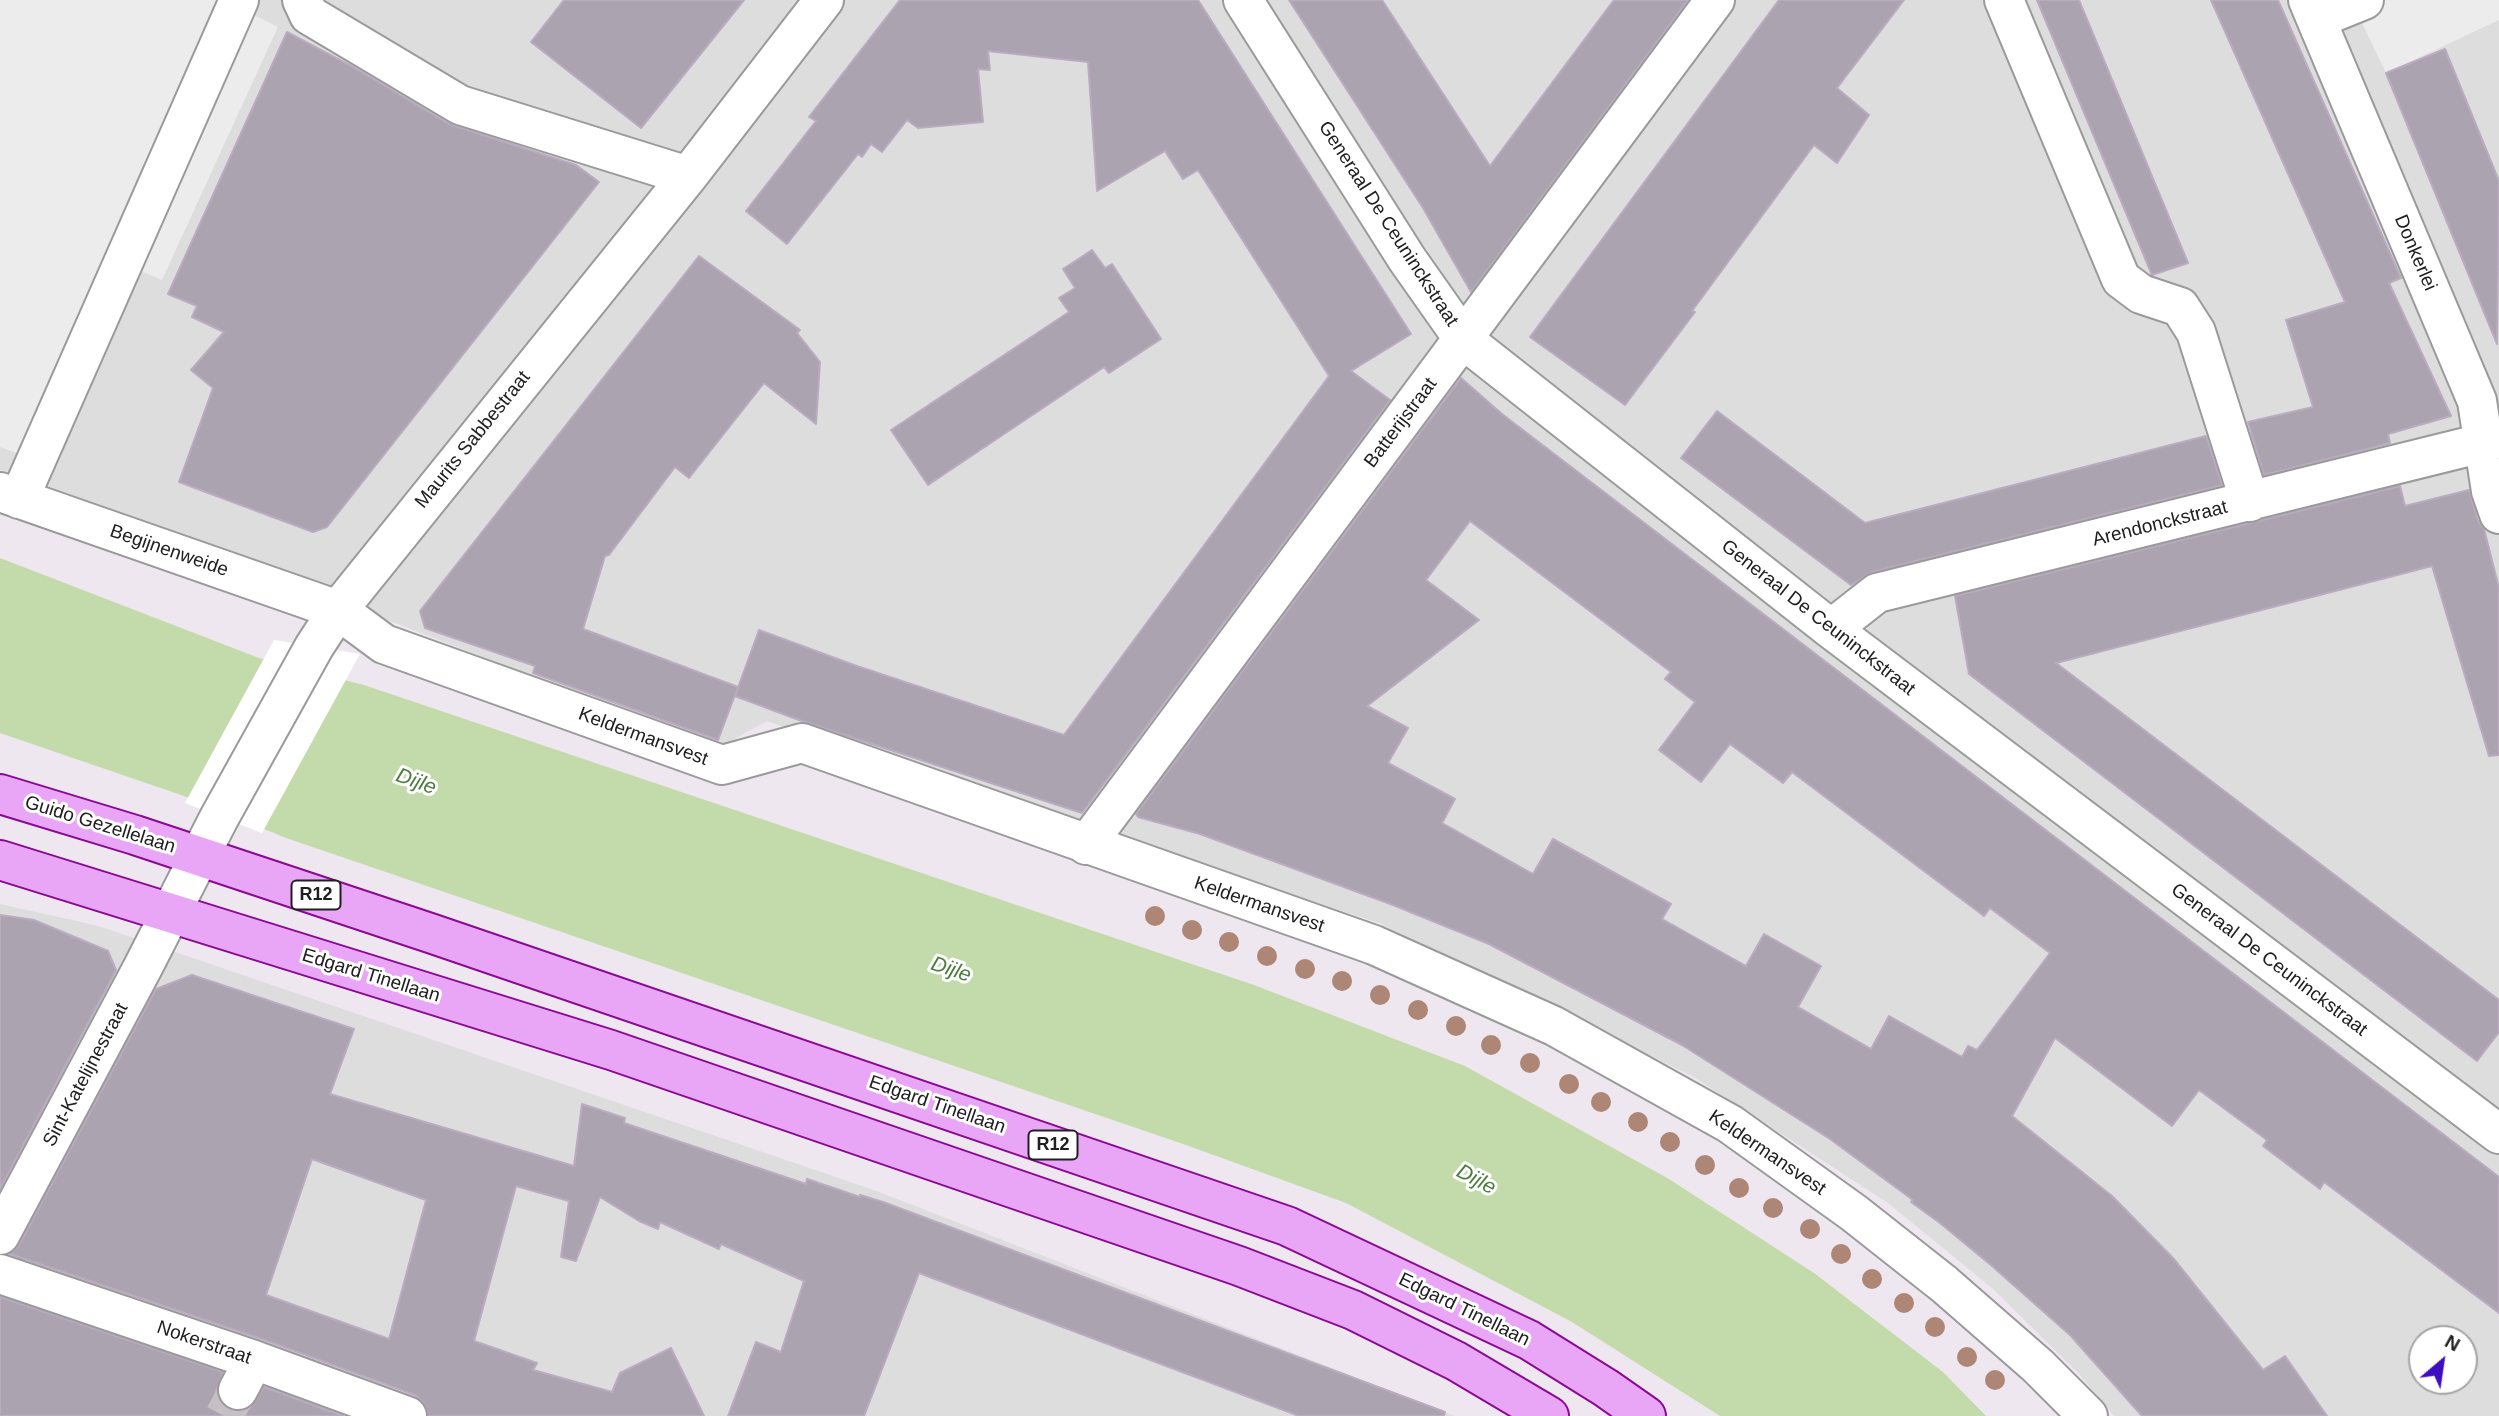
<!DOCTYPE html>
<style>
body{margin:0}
#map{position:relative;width:2499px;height:1416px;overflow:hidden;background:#efe7f0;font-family:Helvetica,sans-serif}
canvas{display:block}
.north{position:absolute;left:2408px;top:1325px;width:70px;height:70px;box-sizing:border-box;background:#fff;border:2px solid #a6a6a6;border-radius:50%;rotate:29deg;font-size:19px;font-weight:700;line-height:28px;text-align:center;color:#202020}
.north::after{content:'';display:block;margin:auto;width:24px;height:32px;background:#3e0dc3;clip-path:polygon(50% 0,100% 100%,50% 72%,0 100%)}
</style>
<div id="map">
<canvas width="2499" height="1416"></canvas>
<div class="north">N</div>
</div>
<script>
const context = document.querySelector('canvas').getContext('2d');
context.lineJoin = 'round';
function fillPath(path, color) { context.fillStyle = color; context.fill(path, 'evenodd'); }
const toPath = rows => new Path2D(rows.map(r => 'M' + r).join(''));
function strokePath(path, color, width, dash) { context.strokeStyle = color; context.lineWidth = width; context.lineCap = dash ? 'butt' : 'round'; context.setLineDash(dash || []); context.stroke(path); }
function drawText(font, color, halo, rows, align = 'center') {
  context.font = font + ' Helvetica,sans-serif'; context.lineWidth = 6; context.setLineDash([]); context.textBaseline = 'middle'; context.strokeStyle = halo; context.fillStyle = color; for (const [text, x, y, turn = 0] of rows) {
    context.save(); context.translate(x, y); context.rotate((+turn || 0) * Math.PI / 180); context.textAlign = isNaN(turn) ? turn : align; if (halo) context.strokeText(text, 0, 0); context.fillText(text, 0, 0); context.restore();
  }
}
fillPath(toPath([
 [0,0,2499,0,2499,1416,2114,1416,2079,1374,1993,1289,1888,1203,1692,1076,1379,923,874,758,767,721,718,748,0,470],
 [2422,1339,2464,1339,2464,1381,2422,1381],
 [0,904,99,926,874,1190,1455,1416,0,1416]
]), '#deddde');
fillPath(toPath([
 [0,0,220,0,19,454,0,447],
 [2351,0,2499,0,2499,20,2386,73],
 [248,12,278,27,162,280,131,267]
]), '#ececec');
fillPath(toPath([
 [0,558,259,658,364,685,1254,985,1465,1066,1669,1179,1814,1273,1943,1372,1986,1416,1720,1416,1572,1322,1346,1203,1186,1145,286,838,184,796,0,733]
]), '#c3dbab');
fillPath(toPath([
 [274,640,360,654,262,833,185,803]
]), '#fff');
const building = toPath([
 [564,0,744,0,641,128,531,42,564,0],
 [900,0,1198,0,1411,334,1351,371,1390,400,1082,813,799,720,735,696,759,630,854,665,1064,735,1329,376,1198,170,1183,179,1165,151,1097,191,1088,62,988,51,990,70,978,69,983,122,918,128,907,120,882,152,871,144,862,157,858,154,787,244,746,211,816,121,809,117,900,0],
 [1289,0,1382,0,1490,166,1614,0,1688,0,1471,292,1423,208,1289,0],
 [1779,0,1904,0,1837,88,1869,115,1837,163,1814,145,1692,311,1695,312,1625,405,1530,337,1779,0],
 [2037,0,2079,0,2188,263,2152,275,2037,0],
 [2211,0,2278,0,2401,278,2389,283,2451,416,2388,434,2390,443,2264,475,2248,422,2313,407,2286,320,2345,302,2211,0],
 [287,32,355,68,449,124,576,165,599,182,327,527,313,532,179,482,213,388,191,370,224,332,192,317,197,306,168,294,287,32],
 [2445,49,2499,181,2497,344,2386,73,2445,49],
 [1092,250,1105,268,1112,264,1161,339,1109,373,1104,367,928,485,891,430,1069,312,1059,298,1075,288,1063,269,1092,250],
 [699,256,800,330,797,333,820,362,816,424,764,383,689,478,675,467,609,555,605,556,583,629,738,687,718,740,533,673,535,666,425,628,420,611,699,256],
 [1461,378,1502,414,2499,1177,2499,1313,2324,1182,2320,1189,2263,1146,2267,1140,2199,1090,2172,1126,2055,1038,2012,1116,2112,1196,2173,1258,2263,1370,2285,1356,2327,1416,2142,1416,2070,1335,1992,1266,1940,1223,1911,1202,1913,1200,1830,1139,1682,1045,1489,944,1393,905,1200,834,1138,817,1136,814,1461,378],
 [1470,521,1671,672,1665,679,1695,702,1659,750,1701,782,1730,744,1783,783,1792,772,1984,916,1990,908,2050,953,1977,1050,1968,1046,1962,1057,1889,1016,1871,1049,1798,1007,1821,966,1764,934,1746,966,1662,919,1671,904,1553,839,1533,874,1442,823,1455,799,1388,763,1408,728,1367,706,1479,620,1426,580,1470,521],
 [1717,411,1865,523,2206,436,2222,485,1872,572,1851,585,1681,458,1717,411],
 [2400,486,2405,506,2469,490,2478,521,2484,529,2499,588,2499,755,2489,756,2432,566,2056,663,2499,1000,2499,1032,2477,1061,1969,674,1955,596,2400,486],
 [0,915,34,920,108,951,116,970,0,1189,0,915],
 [192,975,354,1029,330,1094,574,1166,582,1104,625,1118,624,1123,806,1184,807,1179,860,1197,860,1195,883,1202,1445,1412,1444,1416,1299,1416,919,1273,864,1416,728,1416,756,1342,781,1352,804,1281,721,1244,719,1249,660,1222,658,1229,639,1221,600,1197,576,1261,561,1257,569,1201,516,1186,474,1341,537,1363,533,1370,612,1392,620,1373,671,1348,704,1416,428,1416,424,1403,415,1395,262,1339,10,1254,19,1245,156,989,192,975],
 [312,1159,426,1200,389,1339,266,1295,312,1159],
 [0,1297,223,1372,216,1391,220,1402,228,1410,239,1412,250,1408,264,1387,343,1416,0,1416,0,1297]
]);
fillPath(building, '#aba3af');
strokePath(building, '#baabc1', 2);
strokePath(toPath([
 [224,1416,238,1390]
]), '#c6bfc6', 38, [38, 19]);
const minor = toPath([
 [302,0,309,15,460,105,688,176],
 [1243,0,1407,259,1464,340,1831,629,2499,1134],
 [2004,0,2121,279,2141,294,2180,307,2196,332,2250,502],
 [2308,0,2477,401,2491,491,2499,514],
 [2317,19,2364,0],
 [0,492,338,610,384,644,722,765,802,743,1374,945,1554,1026,1730,1124,1854,1213,1944,1284,2038,1366,2088,1416],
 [19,499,239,0],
 [1831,629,1877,593,2499,439],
 [1086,845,1715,0],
 [0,1235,143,967,219,818,314,647,338,610,688,176,824,0],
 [0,1274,254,1360,407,1416],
 [238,1390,254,1360]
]);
const major = toPath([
 [0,794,135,835,433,934,1287,1226,1529,1340,1606,1388,1646,1416],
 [0,860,611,1050,1239,1266,1353,1310,1456,1361,1549,1416]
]);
strokePath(minor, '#9a9a9a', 42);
strokePath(major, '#8a0a93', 42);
strokePath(minor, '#fff', 38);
strokePath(major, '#e9a6f6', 38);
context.fillStyle = '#ae8676';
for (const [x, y] of [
 [1155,916],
 [1192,930],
 [1229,942],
 [1267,956],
 [1305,969],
 [1342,981],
 [1380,995],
 [1418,1010],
 [1456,1026],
 [1491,1045],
 [1530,1063],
 [1569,1084],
 [1601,1102],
 [1638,1122],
 [1670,1142],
 [1705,1165],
 [1739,1188],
 [1773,1208],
 [1810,1229],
 [1841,1254],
 [1872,1279],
 [1904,1303],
 [1935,1327],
 [1967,1357],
 [1995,1380]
]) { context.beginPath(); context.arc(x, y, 10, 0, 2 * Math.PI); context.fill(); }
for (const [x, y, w] of [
 [316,895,49],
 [1053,1145,49]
]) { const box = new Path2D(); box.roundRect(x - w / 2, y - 14.5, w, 29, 5); context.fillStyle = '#fff'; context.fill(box); strokePath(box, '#202020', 2); }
drawText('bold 18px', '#202020', null, [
 ["R12",316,895],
 ["R12",1053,1145]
]);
drawText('19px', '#202020', '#fff', [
 ["Generaal De Ceuninckstraat",1388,224,57],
 ["Donkerlei",2415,253,67],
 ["Batterijstraat",1401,423,-53],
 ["Maurits Sabbestraat",473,440,-51],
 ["Arendonckstraat",2160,524,-14],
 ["Begijnenweide",169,551,19],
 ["Generaal De Ceuninckstraat",1818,618,38],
 ["Keldermansvest",643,737,20],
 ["Guido Gezellelaan",100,825,17],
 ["Keldermansvest",1259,905,19],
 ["Generaal De Ceuninckstraat",2269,960,37],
 ["Edgard Tinellaan",371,976,17],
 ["Sint-Katelijnestraat",86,1075,-62],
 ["Edgard Tinellaan",937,1105,19],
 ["Keldermansvest",1767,1153,34],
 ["Edgard Tinellaan",1464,1310,26],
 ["Nokerstraat",204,1343,19]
]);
drawText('italic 21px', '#4d7d3e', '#fff', [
 ["Dijle",416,782,20],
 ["Dijle",951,970,19],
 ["Dijle",1476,1180,28]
]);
</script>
